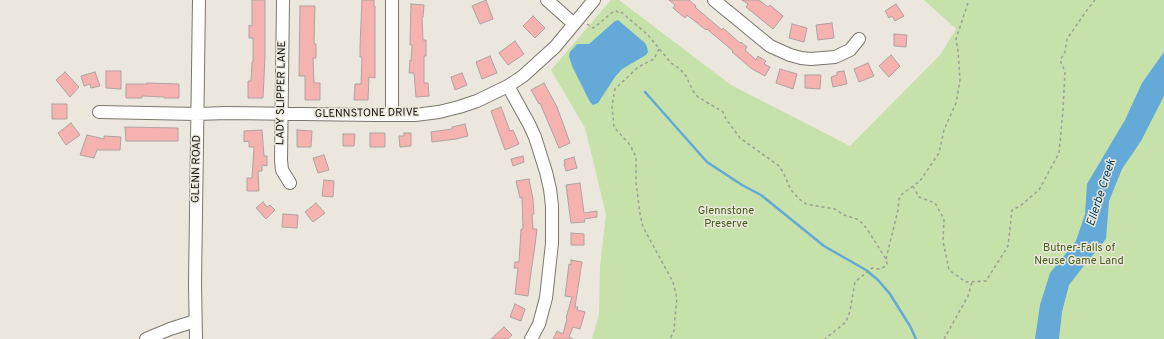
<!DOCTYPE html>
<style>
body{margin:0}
canvas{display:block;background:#ebe7dd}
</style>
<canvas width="1164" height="339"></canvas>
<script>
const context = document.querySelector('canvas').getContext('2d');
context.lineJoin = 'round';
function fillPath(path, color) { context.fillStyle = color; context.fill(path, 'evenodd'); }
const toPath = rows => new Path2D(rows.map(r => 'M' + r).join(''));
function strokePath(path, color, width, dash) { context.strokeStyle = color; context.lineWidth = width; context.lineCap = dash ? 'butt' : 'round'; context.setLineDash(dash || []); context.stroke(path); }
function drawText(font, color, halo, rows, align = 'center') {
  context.font = font + ' Overpass,sans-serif'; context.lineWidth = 3; context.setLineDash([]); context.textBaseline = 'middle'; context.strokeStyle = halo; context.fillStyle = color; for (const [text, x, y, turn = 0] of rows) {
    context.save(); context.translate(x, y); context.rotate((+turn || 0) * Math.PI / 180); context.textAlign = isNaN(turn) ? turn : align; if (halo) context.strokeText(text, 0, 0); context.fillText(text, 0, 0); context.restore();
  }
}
fillPath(toPath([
 [611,0,619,0,731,85,850,146,940,55,956,29,924,0,1164,0,1164,339,592,339,599,314,600,267,606,214,585,128,551,70]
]), '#c6e1aa');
fillPath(toPath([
 [618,20,645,43,647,47,648,52,646,55,622,69,615,77,598,103,593,105,590,102,572,66,569,56,570,52,577,44,589,44,615,21],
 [1164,52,1164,96,1141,141,1122,169,1109,201,1106,239,1083,267,1069,285,1062,312,1059,339,1035,339,1040,305,1050,273,1076,241,1085,214,1087,184,1125,120,1142,83]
]), '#63aad9');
strokePath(toPath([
 [645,92,707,162,742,185,761,195,824,246,866,270,878,280,890,294,910,326,916,339]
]), '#63aad9', 2.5);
const building = toPath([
 [252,0,265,0,265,57,263,98,248,98,248,81,251,81,252,62,253,62,253,38,249,38,249,25,252,26,252,0],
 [362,0,374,0,374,6,375,6,375,78,369,77,368,100,354,100,355,84,361,84,362,57,360,57,360,46,362,0],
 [486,0,493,19,480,24,472,6,486,0],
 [669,0,689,0,696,6,695,7,722,30,723,28,740,43,741,42,747,47,745,50,756,60,758,56,766,61,764,64,770,67,765,76,752,69,732,52,733,51,707,29,706,30,687,15,685,18,673,8,675,5,669,0],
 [742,0,759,0,768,7,770,5,783,16,773,29,746,7,748,4,742,0],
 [411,4,424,5,423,17,422,17,423,40,426,40,426,56,424,56,424,83,428,83,429,96,416,97,414,73,409,73,410,60,411,61,412,45,410,45,411,4],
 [896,4,904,16,895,21,892,16,889,18,885,11,896,4],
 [300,6,315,6,314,44,316,44,316,58,313,58,314,83,320,83,320,100,305,100,305,76,299,76,300,6],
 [533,16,545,28,535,38,523,26,533,16],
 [832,23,834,38,818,40,816,25,832,23],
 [792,24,807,28,804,42,789,38,792,24],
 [894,34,907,35,906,47,894,46,894,34],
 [515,41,524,54,508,65,499,53,515,41],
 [891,55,900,66,889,77,879,66,891,55],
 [490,56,497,73,482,79,476,62,490,56],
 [868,63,874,76,859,82,854,69,868,63],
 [780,69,797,74,793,89,776,83,780,69],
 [106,71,121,71,121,89,106,88,106,71],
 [844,71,847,84,833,87,831,77,837,75,837,72,844,71],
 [65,72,79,87,70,97,56,80,65,72],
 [95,72,100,86,91,88,90,84,84,86,81,76,95,72],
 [462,73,467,85,455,90,451,77,462,73],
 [805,75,821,75,820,89,805,88,805,75],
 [147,83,179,84,179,98,164,98,164,97,142,96,142,98,126,98,126,84,147,84,147,83],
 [544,83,557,107,570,143,559,148,540,103,539,104,531,90,544,83],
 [52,104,67,104,67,119,52,119,52,104],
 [501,107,510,131,513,130,519,144,505,150,491,111,501,107],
 [71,123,80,135,66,145,58,133,71,123],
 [465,124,468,136,456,139,432,142,431,132,452,129,452,127,465,124],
 [125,127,178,128,178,141,126,141,125,127],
 [262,130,264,156,267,156,267,166,262,165,262,171,258,171,259,191,247,191,247,178,252,178,254,147,249,147,249,141,244,142,244,131,262,130],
 [297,130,312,131,311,147,297,147,297,130],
 [370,133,385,133,385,147,370,147,370,133],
 [404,133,411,133,411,146,400,147,399,136,404,136,404,133],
 [343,134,355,134,354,146,343,146,343,134],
 [87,135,104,139,104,136,121,137,120,150,97,150,94,158,80,155,87,135],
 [324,155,329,170,318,173,313,158,324,155],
 [523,156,524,162,513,166,511,159,523,156],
 [574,157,577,168,566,171,564,164,565,164,564,160,574,157],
 [529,179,533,199,534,214,532,214,533,229,537,229,535,245,531,272,528,296,515,294,518,268,514,268,515,262,519,262,521,229,523,229,522,197,520,198,516,181,529,179],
 [324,180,334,181,333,197,322,196,324,180],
 [580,183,584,213,597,211,597,217,584,219,585,222,571,223,566,185,580,183],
 [263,202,267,207,270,205,275,210,266,219,256,208,263,202],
 [316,203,325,213,313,222,305,212,316,203],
 [283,214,298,215,297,228,282,227,283,214],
 [571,233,584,234,584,245,571,245,571,233],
 [571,260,582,262,575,307,578,307,577,310,585,312,580,329,573,327,569,337,573,339,553,339,557,331,563,334,567,319,566,318,572,297,565,296,569,264,571,265,571,260],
 [515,304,525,309,521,321,510,317,515,304],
 [504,327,512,335,508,339,491,339,504,327]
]);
fillPath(building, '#f6b2af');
strokePath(building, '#aea3a2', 1);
const minor = toPath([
 [283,0,281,160,282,170,290,183],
 [547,0,574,24],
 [714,0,770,46,790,55,801,58,811,59,835,57,850,50,859,39],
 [508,86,529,124,535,137,546,172,550,189,552,206,552,243,546,298,539,324,531,339],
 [99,112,197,114,227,113,375,115,415,115,439,112,459,107,477,101,508,86,523,76,555,47,594,0],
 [392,115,392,0],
 [146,339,170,329,195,321],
 [196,339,195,283,199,0]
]);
strokePath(minor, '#7a776e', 14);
strokePath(toPath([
 [587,24,593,28,595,27,614,11,616,11,618,12,620,11,648,35,671,63,680,69,686,76,693,91,698,97,723,112,726,119,740,138,779,166,783,172,791,190,799,199,806,204,835,209,844,215,857,219,862,223,867,229,886,259,887,264,884,267,879,269,872,268,855,282,850,311,846,322,825,339],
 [659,49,654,59,638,67,615,89,612,106,614,127,630,145,636,157,636,182,640,214,643,227,673,282,677,298,675,317,674,331,670,339],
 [913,186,919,197,935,203,944,219,943,241,949,270,966,282,986,281,1008,246,1012,210,1020,206,1039,190,1059,153,1063,110,1065,72,1060,60,1065,52,1067,39,1087,10,1095,0],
 [886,259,898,210,899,199,902,194,920,181,939,153,944,130,956,103,960,80,958,51,956,39,969,0],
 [944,339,968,296,972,282]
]), '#a09d96', 1.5, [3, 3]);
strokePath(minor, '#fff', 12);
drawText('11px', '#161512', '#ebe7dd', [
 ["LADY SLIPPER LANE",282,93,-89],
 ["GLENNSTONE DRIVE",367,114,-1],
 ["GLENN ROAD",197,169,-89]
]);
drawText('11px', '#415e16', '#ebe7dd', [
 ["Glennstone",726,212],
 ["Preserve",726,225],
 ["Butner-Falls of",1079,249],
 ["Neuse Game Land",1079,262]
]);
drawText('italic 12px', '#03405f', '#ebe7dd', [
 ["Ellerbe Creek",1102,193,-72]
]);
</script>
